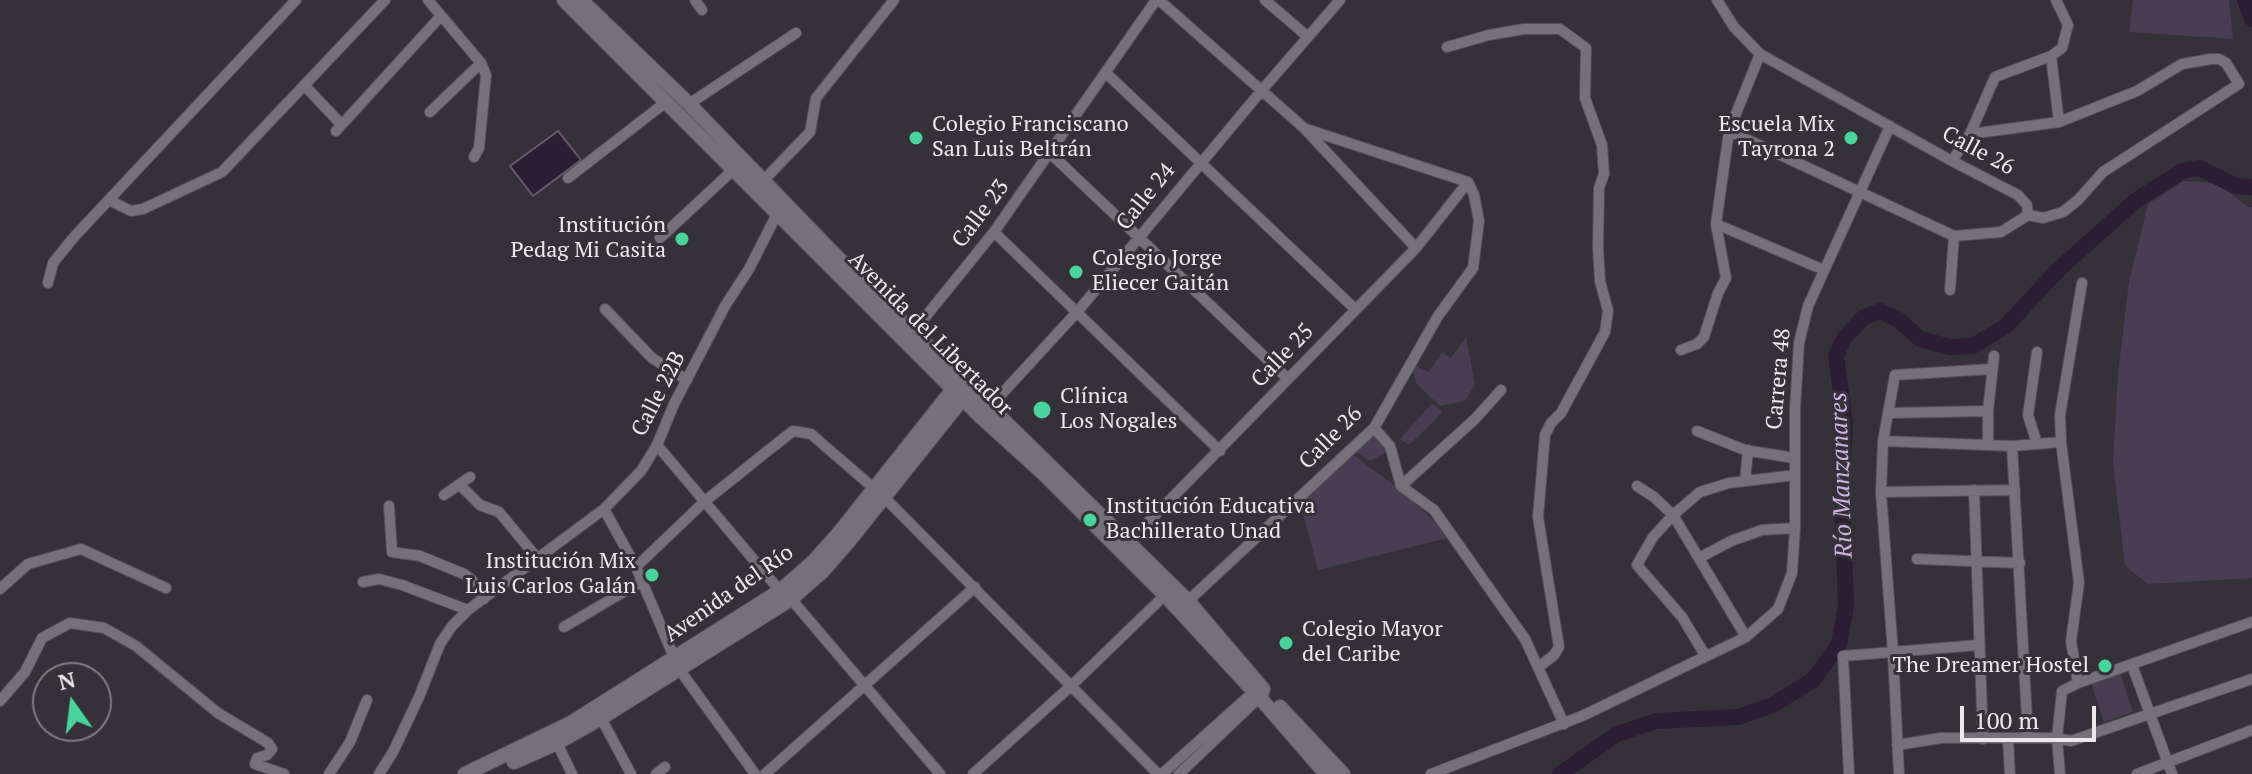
<!DOCTYPE html>
<meta charset="utf-8">
<style>
body{margin:0}
#map{position:relative;width:2252px;height:774px;overflow:hidden;background:#353138;font-family:"PT Serif",serif}
canvas{display:block}
.north{position:absolute;left:32px;top:662px;width:80px;height:80px;box-sizing:border-box;background:#353138;border:2px solid #7e7b80;border-radius:50%;rotate:346deg;font-size:22px;font-weight:700;line-height:32px;text-align:center;color:#ece9ed}
.north::after{content:'';display:block;margin:auto;width:28px;height:36px;background:#49d49d;clip-path:polygon(50% 0,100% 100%,50% 72%,0 100%)}
.scale{position:absolute;left:1960px;top:706px;width:136px;height:36px;box-sizing:border-box;border:4px solid #ece9ed;border-top:0;padding-left:10px;font-size:24px;line-height:28px;white-space:nowrap;color:#ece9ed;-webkit-text-stroke:6px #353138;paint-order:stroke}
</style>
<div id="map">
<canvas width="2252" height="774"></canvas>
<div class="north">N</div>
<div class="scale">100 m</div>
</div>
<script>
const context = document.querySelector('canvas').getContext('2d');
context.lineJoin = 'round';
function fillPath(path, color) { context.fillStyle = color; context.fill(path, 'evenodd'); }
const toPath = rows => new Path2D(rows.map(r => 'M' + r).join(''));
function strokePath(path, color, width, dash) { context.strokeStyle = color; context.lineWidth = width; context.lineCap = dash ? 'butt' : 'round'; context.setLineDash(dash || []); context.stroke(path); }
function drawText(font, color, halo, rows, align = 'center') {
  context.font = font + ' "PT Serif",serif'; context.lineWidth = 6; context.setLineDash([]); context.textBaseline = 'middle'; context.strokeStyle = halo; context.fillStyle = color; for (const [text, x, y, turn = 0] of rows) {
    context.save(); context.translate(x, y); context.rotate((+turn || 0) * Math.PI / 180); context.textAlign = isNaN(turn) ? turn : align; if (halo) context.strokeText(text, 0, 0); context.fillText(text, 0, 0); context.restore();
  }
}
fillPath(toPath([
 [2133,0,2229,0,2233,39,2129,32],
 [2184,181,2217,183,2248,207,2252,207,2252,578,2148,584,2125,566,2113,463,2118,373,2129,282,2148,204],
 [1466,337,1475,385,1465,401,1440,406,1416,383,1413,372,1416,366,1429,372,1442,352,1451,358],
 [1432,403,1443,412,1409,445,1400,439],
 [1373,433,1389,451,1370,461,1356,452],
 [1352,454,1402,491,1451,537,1318,570,1300,502],
 [2120,673,2133,712,2104,722,2091,683]
]), '#4a3c52');
const water = toPath([
 [558,131,581,160,533,196,510,166,558,131]
]);
fillPath(water, '#2c1d34');
strokePath(water, '#665a6c', 2);
strokePath(toPath([
 [2245,0,2252,19],
 [1560,774,1617,734,1656,721,1738,717,1773,705,1813,680,1839,644,1846,606,1842,484,1845,423,1836,355,1845,337,1864,317,1880,311,1899,320,1920,339,1950,347,1973,346,2006,326,2059,269,2135,201,2182,171,2199,168,2236,186,2252,187]
]), '#2c1d34', 16);
const minor = toPath([
 [428,0,481,63,486,75,479,148,474,157],
 [695,0,702,10],
 [1159,0,1304,128,1416,248],
 [1265,0,1308,37],
 [1717,0,1734,27,1760,54,1952,161,2018,195,2027,205,2028,215],
 [1447,47,1489,35,1524,29,1560,29,1586,48,1585,98,1602,145,1604,174,1599,188,1598,248,1600,281,1608,311,1605,332,1561,413,1551,423,1545,435,1538,517,1559,647,1554,655,1540,666],
 [2051,56,2059,122],
 [1106,73,1355,309],
 [304,85,341,124],
 [689,104,796,33],
 [430,112,481,63],
 [1306,129,1468,182],
 [336,131,440,17],
 [1729,131,1954,236,2001,232,2028,215],
 [1970,134,2059,122,2137,91,2182,64,2211,59,2219,59,2226,63,2239,84,2103,172,2078,200,2063,212,2043,218,2028,215],
 [1051,154,1288,379],
 [1952,161,1970,134,1995,77,2051,56,2062,48,2068,25,2056,0],
 [568,178,666,102],
 [764,180,810,132,816,98,894,0],
 [109,200,131,211,143,209,222,172,385,0],
 [1716,224,1824,270],
 [994,232,1220,451],
 [660,238,733,170],
 [48,283,53,263,74,237,296,0],
 [1950,290,1954,236],
 [605,309,652,358,687,380],
 [914,331,994,232,1156,0],
 [1681,350,1697,344,1704,337,1718,293,1726,278,1716,224,1729,131,1760,54],
 [2037,352,2028,415,2037,444],
 [986,411,1078,311,1262,90,1340,0],
 [1890,413,1988,411],
 [1374,428,1390,446,1401,486,1434,510,1525,639,1564,724],
 [1697,431,1745,450,1794,458],
 [1883,441,2012,446,2061,442],
 [657,445,780,591],
 [1988,445,1988,411,1994,356],
 [2012,446,2028,737],
 [1745,481,1748,450],
 [460,485,480,505,499,512,538,559],
 [1401,486,1475,419,1501,390],
 [1637,486,1654,497,1673,515,1746,637],
 [1974,490,1983,739],
 [1881,492,2015,490],
 [444,495,470,477],
 [389,506,392,552,420,556,464,574,472,580,484,599],
 [604,509,636,567,679,669,755,774],
 [1124,547,1416,248,1468,182],
 [1699,558,1731,541,1762,530,1795,528],
 [1917,559,2020,563],
 [636,567,704,502,770,449,793,431,811,434,885,498,1158,774],
 [363,582,379,579,402,585,468,610],
 [0,589,28,564,81,549,166,588],
 [791,599,940,774],
 [1188,601,1374,428,1438,316,1473,268,1479,221,1474,195,1468,182],
 [564,627,642,581],
 [1705,655,1682,617,1637,565,1653,537,1673,515,1700,492,1729,483,1795,475],
 [2132,665,2172,774],
 [2078,683,2071,641,2079,583,2061,442,2060,415,2082,283],
 [0,701,25,672,42,638,70,623,104,628,136,646,218,713,268,743,272,749,267,755,257,758,255,764,284,774],
 [601,718,631,774],
 [2008,740,2010,774],
 [557,743,572,774],
 [1897,745,1941,738,2057,738,2071,741,2252,679],
 [329,774,350,742,367,700],
 [379,774,393,752,419,697,440,644,452,626,468,610,604,509,641,471,657,445,674,404,725,306,749,269,777,214],
 [656,774,665,767],
 [765,774,975,587],
 [973,774,1072,685,1165,595],
 [1162,774,1259,687],
 [1179,774,1264,693],
 [1431,774,1582,716,1746,637,1778,609,1792,573,1795,528,1795,409,1799,343,1808,306,1890,126],
 [1849,774,1843,656,1979,645],
 [1899,774,1893,653,1881,492,1883,441,1895,375,1992,369],
 [2060,774,2057,738,2062,691,2078,683,2252,622],
 [2137,774,2252,730]
]);
const secondary = toPath([
 [564,0,980,416,1044,474,1165,595,1261,699,1326,774],
 [581,0,689,104,842,262,1188,601,1263,689],
 [1280,707,1343,774],
 [514,762,557,743,601,718,791,599,822,572,849,541,968,392],
 [465,774,571,723,780,591,813,562,839,533,958,383]
]);
strokePath(minor, '#534f55', 12);
strokePath(secondary, '#534f55', 16);
strokePath(minor, '#757178', 10);
strokePath(secondary, '#757178', 14);
for (const [x, y, r, color] of [
 [916,138,8,"#49d49d"],
 [1851,138,8,"#49d49d"],
 [682,239,8,"#49d49d"],
 [1076,272,8,"#49d49d"],
 [1042,410,10,"#49d49d"],
 [1090,520,8,"#49d49d"],
 [652,575,8,"#49d49d"],
 [1286,643,8,"#49d49d"],
 [2105,666,8,"#49d49d"]
]) { const dot = new Path2D(); dot.arc(x, y, r, 0, 2 * Math.PI); context.fillStyle = color; context.fill(dot); strokePath(dot, '#353138', 3); }
drawText('22px', '#ece9ed', '#353138', [
 ["Colegio Franciscano",932,125],
 ["San Luis Beltrán",932,150],
 ["Escuela Mix",1835,125,"right"],
 ["Tayrona 2",1835,150,"right"],
 ["Institución",666,226,"right"],
 ["Pedag Mi Casita",666,251,"right"],
 ["Colegio Jorge",1092,259],
 ["Eliecer Gaitán",1092,284],
 ["Clínica",1060,397],
 ["Los Nogales",1060,422],
 ["Institución Educativa",1106,507],
 ["Bachillerato Unad",1106,532],
 ["Institución Mix",636,562,"right"],
 ["Luis Carlos Galán",636,587,"right"],
 ["Colegio Mayor",1302,630],
 ["del Caribe",1302,655],
 ["The Dreamer Hostel",2089,666,"right"]
], 'left');
drawText('22px', '#ece9ed', '#353138', [
 ["Calle 26",1978,151,28],
 ["Calle 24",1146,197,-51],
 ["Calle 23",981,214,-53],
 ["Avenida del Libertador",930,334,45],
 ["Calle 25",1283,356,-46],
 ["Carrera 48",1779,379,-85],
 ["Calle 22B",659,394,-63],
 ["Calle 26",1331,438,-45],
 ["Avenida del Río",729,594,-35]
]);
drawText('italic 24px', '#d1b1e4', '#353138', [
 ["Río Manzanares",1842,475,-92]
]);
</script>
